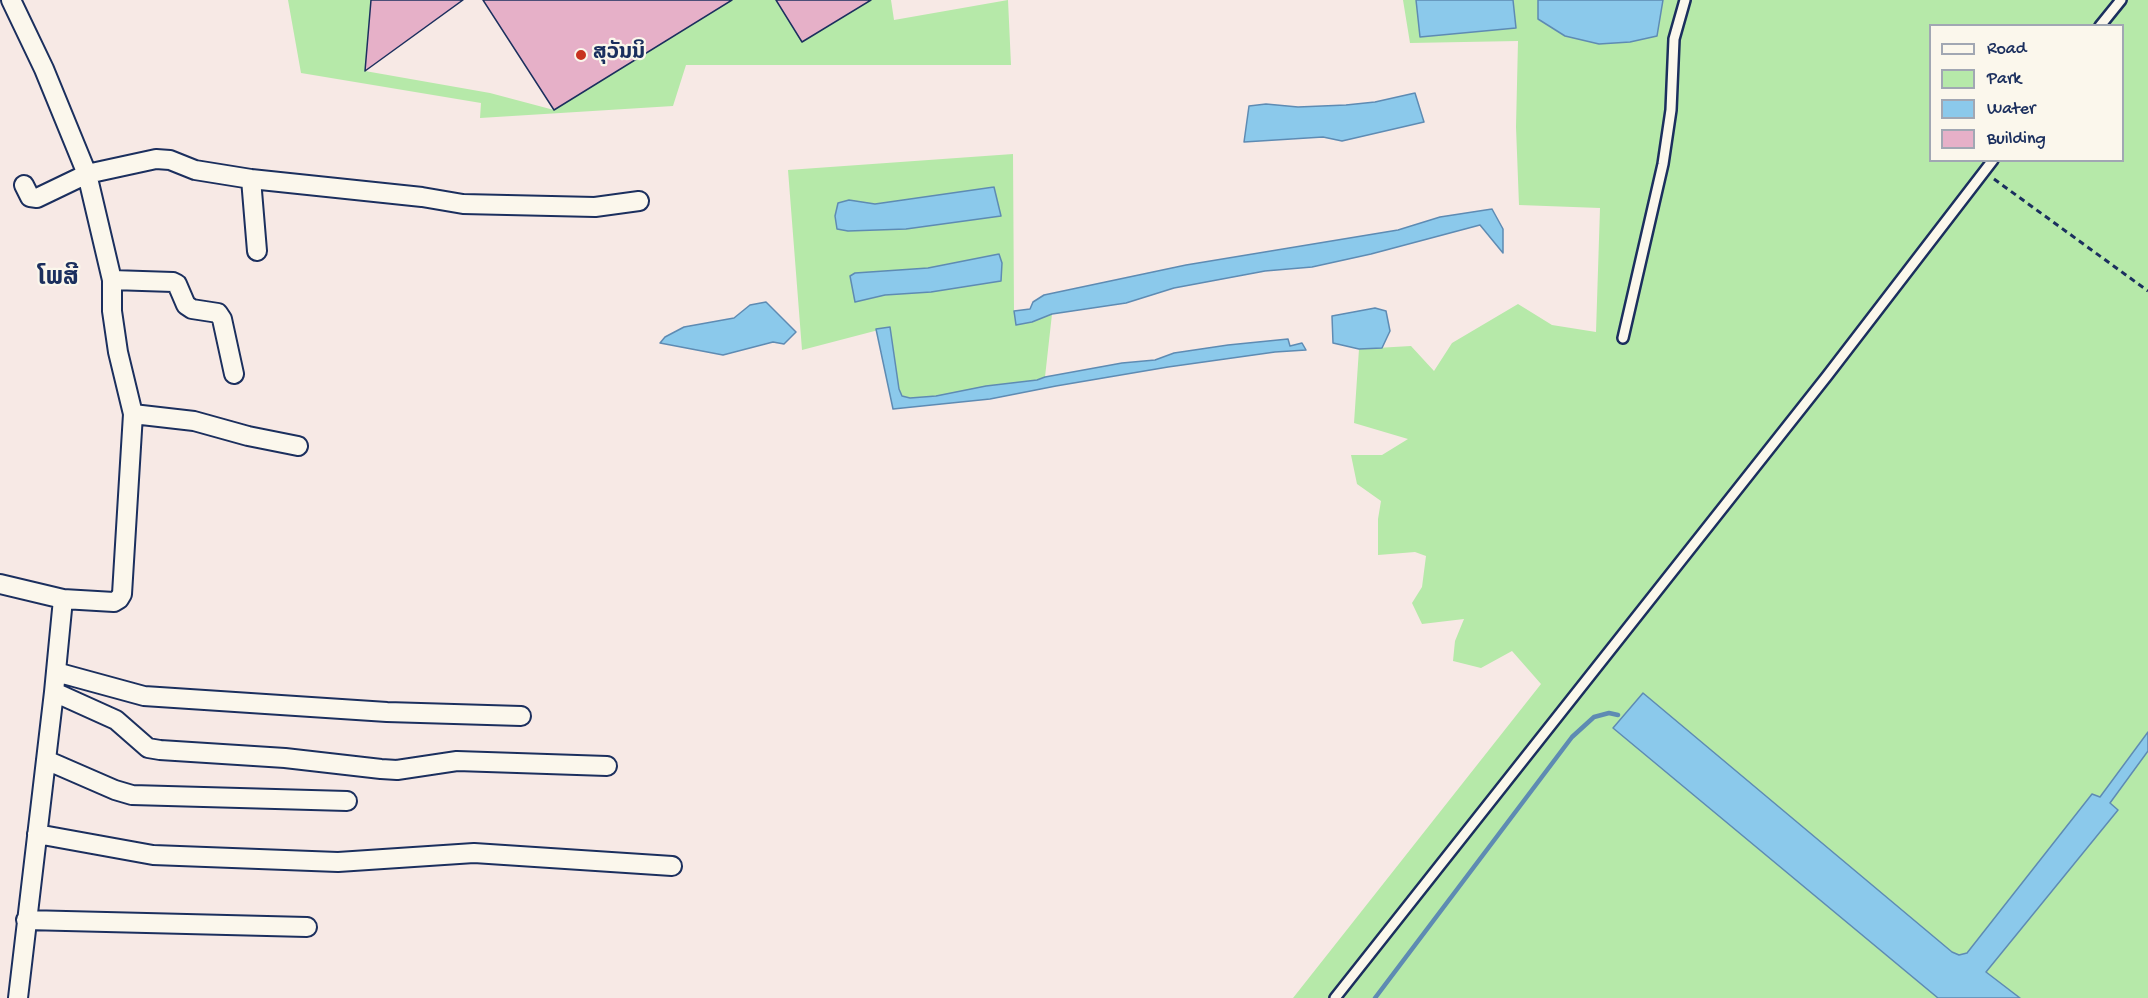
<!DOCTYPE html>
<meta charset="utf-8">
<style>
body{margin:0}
#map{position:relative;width:2148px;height:998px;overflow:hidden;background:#f7e9e5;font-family:"Gochi Hand",sans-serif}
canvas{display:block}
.legend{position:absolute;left:1929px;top:24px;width:195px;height:138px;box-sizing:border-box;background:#fbf7ec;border:2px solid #a1a7b3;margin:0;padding:8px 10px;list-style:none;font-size:18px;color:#1b2f5e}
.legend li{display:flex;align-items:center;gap:12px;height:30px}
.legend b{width:30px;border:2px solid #a1a7b3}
</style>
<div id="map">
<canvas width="2148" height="998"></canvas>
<ul class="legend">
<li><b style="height:8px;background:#fbf7ec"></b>Road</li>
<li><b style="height:16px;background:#b6e9a9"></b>Park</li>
<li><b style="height:16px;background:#8bc9eb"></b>Water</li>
<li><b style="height:16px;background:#e6b0c8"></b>Building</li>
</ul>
</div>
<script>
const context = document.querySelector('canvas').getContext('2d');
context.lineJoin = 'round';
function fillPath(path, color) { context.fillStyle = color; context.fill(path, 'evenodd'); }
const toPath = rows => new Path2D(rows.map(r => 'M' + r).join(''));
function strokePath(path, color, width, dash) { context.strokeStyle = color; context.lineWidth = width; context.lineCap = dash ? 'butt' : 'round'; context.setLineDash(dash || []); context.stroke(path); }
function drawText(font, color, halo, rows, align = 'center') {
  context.font = font + ' "Gochi Hand","Noto Sans Lao",sans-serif'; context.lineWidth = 4.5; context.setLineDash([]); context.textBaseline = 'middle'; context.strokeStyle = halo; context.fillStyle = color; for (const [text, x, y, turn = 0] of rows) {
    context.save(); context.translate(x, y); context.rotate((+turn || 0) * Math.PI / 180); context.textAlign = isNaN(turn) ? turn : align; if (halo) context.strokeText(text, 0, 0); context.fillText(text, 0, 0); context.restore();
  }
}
fillPath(toPath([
 [288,0,371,0,365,71,490,93,554,110,732,0,776,0,802,42,871,0,891,0,894,20,1008,0,1011,65,686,65,673,106,480,118,481,103,301,73],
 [1403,0,2148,0,2148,998,1293,998,1541,684,1512,651,1481,668,1453,661,1455,641,1464,619,1422,624,1412,603,1422,587,1426,556,1415,552,1378,555,1378,519,1381,501,1357,484,1351,455,1382,455,1408,439,1354,423,1359,349,1411,346,1434,371,1452,343,1518,304,1552,325,1596,332,1600,208,1519,205,1516,127,1518,41,1410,43],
 [1930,26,2122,26,2122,160,1930,160],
 [1013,154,1014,311,1032,322,1052,314,1045,377,1038,380,986,386,936,396,910,398,902,396,899,389,890,327,802,350,788,170]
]), '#b6e9a9');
const water = toPath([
 [1416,0,1513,0,1516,28,1420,37,1416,0],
 [1538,0,1663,0,1657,36,1630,42,1599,44,1565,36,1538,19,1538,0],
 [1415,93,1424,122,1342,141,1323,137,1244,142,1249,106,1266,104,1298,107,1346,105,1375,102,1415,93],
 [994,187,1001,216,906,229,848,231,837,229,835,216,838,203,849,200,875,204,994,187],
 [1492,209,1503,229,1503,253,1480,225,1371,254,1312,267,1265,271,1174,288,1126,303,1052,314,1032,322,1016,325,1014,311,1030,309,1033,302,1044,295,1186,265,1398,230,1440,217,1492,209],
 [999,254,1002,263,1001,281,931,292,885,295,855,302,850,276,855,273,928,268,999,254],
 [766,302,796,332,784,344,773,342,723,355,660,343,665,337,684,327,734,318,750,305,766,302],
 [1375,308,1386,311,1390,331,1382,348,1359,349,1333,343,1332,316,1375,308],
 [890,327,899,389,902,396,910,398,936,396,986,386,1037,380,1045,377,1122,363,1155,360,1174,353,1228,345,1288,339,1290,346,1302,343,1306,350,1275,352,1168,367,1056,386,990,399,893,409,876,329,890,327],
 [1643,693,1952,952,1959,955,1967,953,2092,794,2100,797,2148,732,2148,751,2110,803,2118,810,1986,972,2020,998,1938,998,1613,728,1643,693]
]);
fillPath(water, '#8bc9eb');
strokePath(water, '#5e8bb3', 1.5);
strokePath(toPath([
 [1375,998,1572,737,1594,717,1609,713,1618,715]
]), '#5e8bb3', 4.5);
const building = toPath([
 [371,0,463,0,365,71,371,0],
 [483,0,732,0,554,110,483,0],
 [776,0,871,0,802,42,776,0]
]);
fillPath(building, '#e6b0c8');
strokePath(building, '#1b2f5e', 1.5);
const lane = toPath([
 [2100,26,2121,0],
 [1623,338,1663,164,1671,110,1674,39,1685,0],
 [1335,998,1827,376,1993,160]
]);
const street = toPath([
 [251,179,257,251],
 [24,185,30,197,37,198,87,174,156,159,170,160,195,170,251,179,422,197,463,204,595,207,639,201],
 [112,280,173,282,177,284,186,305,192,309,218,313,222,319,234,374],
 [133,414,194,421,248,436,298,446],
 [0,584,63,599,114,602,119,599,122,594,133,414,118,352,112,311,112,280,87,174,44,69,11,0],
 [56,672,144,696,387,712,521,716],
 [54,692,116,720,148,748,160,750,285,758,381,769,397,770,457,761,607,766],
 [46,760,115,790,132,795,347,801],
 [37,834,153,855,338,862,474,853,672,866],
 [26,920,307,927],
 [18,998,54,692,63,599]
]);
strokePath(lane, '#1b2f5e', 14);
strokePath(street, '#1b2f5e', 22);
strokePath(toPath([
 [1994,179,2148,291]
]), '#1b2f5e', 3, [6, 4.5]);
strokePath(lane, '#fbf7ec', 9);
strokePath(street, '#fbf7ec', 18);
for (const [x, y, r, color] of [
 [581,55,6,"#c8321e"]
]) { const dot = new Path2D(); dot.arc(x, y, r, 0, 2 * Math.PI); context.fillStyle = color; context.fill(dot); strokePath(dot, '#fbf7ec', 2); }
drawText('bold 21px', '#1b2f5e', '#fbf7ec', [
 ["ສຸວັນນິ",593,55]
], 'left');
drawText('bold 24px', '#1b2f5e', '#fbf7ec', [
 ["ໂພສີ",58,280]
]);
</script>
